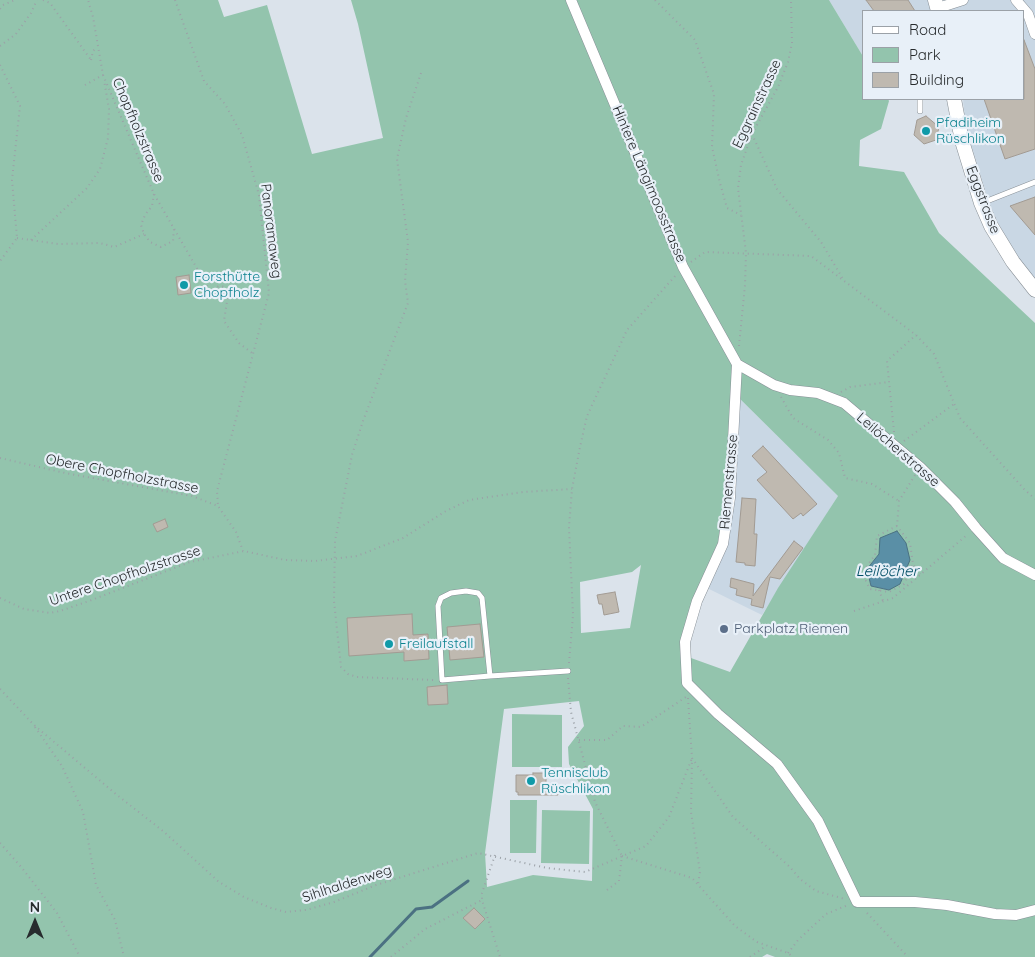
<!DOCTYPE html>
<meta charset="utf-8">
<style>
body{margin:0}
#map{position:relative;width:1035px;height:957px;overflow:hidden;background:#dbe3eb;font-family:Quicksand,sans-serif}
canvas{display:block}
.legend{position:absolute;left:862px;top:10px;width:162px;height:90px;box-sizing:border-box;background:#e8f0f8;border:1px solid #9ba1a7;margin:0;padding:6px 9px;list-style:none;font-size:15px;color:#272b2d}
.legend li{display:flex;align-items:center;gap:10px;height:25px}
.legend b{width:25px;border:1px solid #9ba1a7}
.north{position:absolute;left:10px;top:897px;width:50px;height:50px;-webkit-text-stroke:4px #e8f0f8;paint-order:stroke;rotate:0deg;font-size:14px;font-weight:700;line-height:20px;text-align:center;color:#272b2d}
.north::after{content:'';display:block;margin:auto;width:18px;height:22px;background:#272b2d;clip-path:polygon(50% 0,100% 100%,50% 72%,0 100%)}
</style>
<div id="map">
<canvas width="1035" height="957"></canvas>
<ul class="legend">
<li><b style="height:6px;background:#fff"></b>Road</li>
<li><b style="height:14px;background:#93c4ad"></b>Park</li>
<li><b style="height:14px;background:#bfb9b0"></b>Building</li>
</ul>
<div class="north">N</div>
</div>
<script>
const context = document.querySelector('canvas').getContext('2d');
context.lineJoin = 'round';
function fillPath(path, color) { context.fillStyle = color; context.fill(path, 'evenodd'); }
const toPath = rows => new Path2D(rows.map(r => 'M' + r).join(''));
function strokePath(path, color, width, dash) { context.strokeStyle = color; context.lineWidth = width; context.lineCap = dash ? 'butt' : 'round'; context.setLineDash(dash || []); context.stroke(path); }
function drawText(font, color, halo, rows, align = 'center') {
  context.font = font + ' Quicksand,sans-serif'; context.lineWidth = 4.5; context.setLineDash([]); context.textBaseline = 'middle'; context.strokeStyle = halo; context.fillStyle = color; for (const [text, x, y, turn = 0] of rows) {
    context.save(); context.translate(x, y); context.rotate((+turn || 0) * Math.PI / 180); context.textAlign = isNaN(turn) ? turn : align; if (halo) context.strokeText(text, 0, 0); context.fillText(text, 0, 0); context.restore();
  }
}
fillPath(toPath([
 [829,0,1035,0,1035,280,1019,260,992,212,966,128,963,99,1024,99,1024,11,864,11,864,58],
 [733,392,838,496,762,615,707,588,717,550,725,495]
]), '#c9d7e4');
fillPath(toPath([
 [0,0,218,0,224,17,267,5,312,154,383,138,358,24,351,0,829,0,864,58,864,99,888,99,889,101,881,129,860,140,859,166,904,172,939,233,1035,323,1035,957,775,957,767,954,762,957,0,957],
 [733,392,838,496,778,588,730,672,691,658,689,644,717,550,725,495],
 [879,554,889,590,871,586,867,569],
 [641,565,630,628,581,633,580,582,632,572],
 [579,701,584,726,568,747,569,764,593,809,592,881,533,875,487,887,485,853,504,709],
 [512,714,562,715,562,767,512,767],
 [510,800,537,800,536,853,510,853],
 [542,810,590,811,589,864,541,863]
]), '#93c4ad');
const water = toPath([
 [897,531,906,543,910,560,900,584,889,590,871,586,867,569,879,554,880,538,897,531]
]);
fillPath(water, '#5a8fa6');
strokePath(water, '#4b7182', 1);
strokePath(toPath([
 [370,957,416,909,432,907,468,881]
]), '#4b7182', 3);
const building = toPath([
 [866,0,908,0,915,11,874,11,866,0],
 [1024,40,1035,69,1035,149,1005,159,984,99,1024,99,1024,40],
 [926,116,939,127,936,140,924,144,914,135,917,120,926,116],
 [1035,197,1035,235,1010,206,1035,197],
 [189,275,191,293,178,295,176,277,189,275],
 [763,446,817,504,803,516,801,513,793,519,757,480,767,472,752,456,763,446],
 [742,498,756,499,754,534,757,534,755,566,745,565,745,563,736,562,742,498],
 [165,519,168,527,157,532,153,524,165,519],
 [794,541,803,548,780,579,770,577,763,608,751,605,752,599,736,595,737,589,730,587,731,578,754,584,753,596,794,541],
 [615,592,619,612,604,615,602,604,599,604,597,595,615,592],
 [412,614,413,635,428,634,429,659,404,661,404,652,349,656,347,618,412,614],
 [480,624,484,657,450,660,447,627,480,624],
 [447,685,448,704,428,705,427,687,447,685],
 [533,773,546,773,546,786,558,786,558,795,518,795,518,792,516,792,516,775,533,775,533,773],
 [474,908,485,919,475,929,463,918,474,908]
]);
fillPath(building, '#bfb9b0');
strokePath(building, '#a29b93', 1);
const lane = toPath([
 [920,99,920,111],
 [982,203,1035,182],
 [490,676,482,598,478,593,466,591,451,593,441,598,438,606,442,680,490,676,568,671]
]);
const street = toPath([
 [571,0,683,267,737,364],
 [1016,0,1028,14,1035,34],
 [938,8,963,0],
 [737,364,730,498,723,544,697,601,685,642,687,683,718,714,777,764,818,821,857,902,915,902,947,905,995,914,1016,915,1035,910],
 [737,364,774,385,790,390,818,393,844,403,920,467,955,502,976,528,1003,558,1035,575]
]);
const secondary = toPath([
 [935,0,938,11],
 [954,99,962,141,981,203,991,226,1013,262,1035,290]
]);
strokePath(lane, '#889097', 6);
strokePath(street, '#889097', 11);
strokePath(secondary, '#889097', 15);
strokePath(toPath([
 [43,0,50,3,91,60],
 [175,0,204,81,225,104,242,135,259,195,269,293,217,491,218,506],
 [655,0,695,40,714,94,712,147,720,183,727,208,741,215],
 [0,9,3,5,15,0],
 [0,46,16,34,31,13,37,0],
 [91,60,93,51,97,47],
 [0,65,20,106,12,180,17,238,0,261],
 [421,73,406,118,397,159,408,242,405,281,408,303,363,421,352,455,335,541,334,601,341,667,348,674,357,677,434,680],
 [103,75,154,194,210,291,219,286,226,287,228,295,224,321,239,343,252,353],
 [85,85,103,75,93,17,88,0],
 [752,134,777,189,821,242,843,279],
 [972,139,993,135],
 [154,194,152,206,145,215,141,225,144,234,150,242,161,247,173,241,174,229],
 [17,238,58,244,100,243,114,247,144,234],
 [31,240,87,188,100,169,108,138,109,109,104,80],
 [691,262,705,252,811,256,916,335,934,354,960,418,1024,489,1035,499],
 [739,346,745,285,746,253,738,188,741,165,752,134,778,87,788,62,792,43,791,0],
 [841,392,850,387,889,382],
 [781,397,793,418,828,440,839,453,845,478,872,484,899,501],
 [894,432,887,361,916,335],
 [904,441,954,404],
 [0,458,65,473,192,496,218,506,236,532,243,551],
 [915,475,899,501,897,526,910,543,913,564,920,574],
 [897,526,877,536,875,555,865,569,866,581,870,589,889,592,904,584,913,564],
 [879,590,883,601],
 [0,598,24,609,50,613,60,611,89,601,190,562,244,551,285,560,315,561,357,556,403,538,446,511,469,500,523,492,572,489],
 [854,611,893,598,968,534],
 [569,663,573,615,569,527,572,489,580,447,587,416,627,330,676,275],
 [568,678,571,712,595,802,622,856],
 [0,689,34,725,117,795,163,831,219,882,244,897,271,908,286,912,306,910,334,902,376,885,478,853,547,868,585,872,646,846,669,817,692,758],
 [688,698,692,758,691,812,700,872,698,884],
 [35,727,62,766,83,812,96,885,115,920,124,957],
 [579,740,607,740,623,726,641,727,686,697],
 [692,758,733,817,790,867,800,879,816,891,845,899],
 [0,843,22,868,57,913,80,957],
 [495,855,482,893,482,900,500,957],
 [622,856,692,878,735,926,757,942,788,953,793,957],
 [607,890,619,881,622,856],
 [867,913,908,957],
 [788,953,798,940,826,914,848,905],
 [391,957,425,929,482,900],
 [750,957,766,946]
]), '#9ba1a7', 2, [1, 4]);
strokePath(lane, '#fff', 5);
strokePath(street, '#fff', 10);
strokePath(secondary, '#fff', 14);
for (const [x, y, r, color] of [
 [926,131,5,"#0f9aa8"],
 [184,285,5,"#0f9aa8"],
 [724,629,5,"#5c6f8a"],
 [389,644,5,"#0f9aa8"],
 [531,781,5,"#0f9aa8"]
]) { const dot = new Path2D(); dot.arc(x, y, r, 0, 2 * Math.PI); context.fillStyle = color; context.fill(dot); strokePath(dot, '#e8f0f8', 2); }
drawText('14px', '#272b2d', '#e8f0f8', [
 ["Eggrainstrasse",757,104,-65],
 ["Chopfholzstrasse",138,130,67],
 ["Hintere Längimoosstrasse",649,184,67],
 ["Eggstrasse",983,200,69],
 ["Panoramaweg",271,231,83],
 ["Leilöcherstrasse",898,450,41],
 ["Obere Chopfholzstrasse",122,474,11],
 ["Riemenstrasse",729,482,-85],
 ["Untere Chopfholzstrasse",125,576,-19],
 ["Sihlhaldenweg",347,884,-18]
]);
drawText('14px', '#0d838f', '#e8f0f8', [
 ["Pfadiheim",936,123],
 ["Rüschlikon",936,139],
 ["Forsthütte",194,277],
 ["Chopfholz",194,293],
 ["Freilaufstall",399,644],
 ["Tennisclub",541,773],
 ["Rüschlikon",541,789]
], 'left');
drawText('14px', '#4e5e75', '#e8f0f8', [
 ["Parkplatz Riemen",734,629]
], 'left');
drawText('italic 15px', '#004e66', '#e8f0f8', [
 ["Leilöcher",887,571]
]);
</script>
